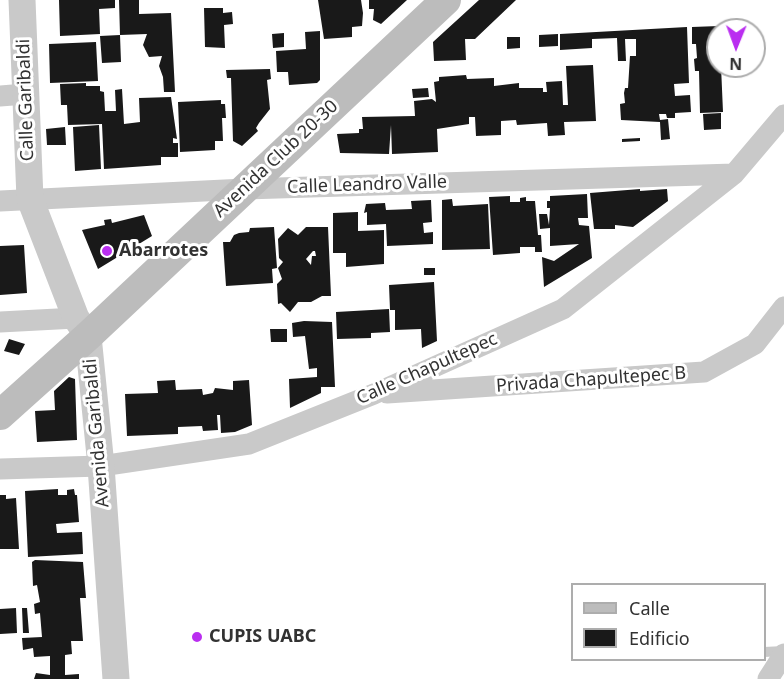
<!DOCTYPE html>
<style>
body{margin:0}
#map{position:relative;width:784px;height:679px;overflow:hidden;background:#fff;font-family:"Noto Sans",sans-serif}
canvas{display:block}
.legend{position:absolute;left:571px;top:583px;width:195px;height:78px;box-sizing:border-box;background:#fff;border:2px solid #adadad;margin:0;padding:8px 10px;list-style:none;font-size:18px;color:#323232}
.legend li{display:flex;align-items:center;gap:12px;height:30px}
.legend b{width:30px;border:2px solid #adadad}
.north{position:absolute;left:706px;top:18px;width:60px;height:60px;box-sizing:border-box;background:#fff;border:2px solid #adadad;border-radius:50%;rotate:181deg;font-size:16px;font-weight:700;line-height:24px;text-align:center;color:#323232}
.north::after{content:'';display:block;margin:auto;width:21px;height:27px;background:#ba2ef0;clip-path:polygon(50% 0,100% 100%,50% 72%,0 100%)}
</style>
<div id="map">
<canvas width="784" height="679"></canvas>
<ul class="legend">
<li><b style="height:8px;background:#bcbcbc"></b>Calle</li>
<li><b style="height:16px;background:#191919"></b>Edificio</li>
</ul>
<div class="north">N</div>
</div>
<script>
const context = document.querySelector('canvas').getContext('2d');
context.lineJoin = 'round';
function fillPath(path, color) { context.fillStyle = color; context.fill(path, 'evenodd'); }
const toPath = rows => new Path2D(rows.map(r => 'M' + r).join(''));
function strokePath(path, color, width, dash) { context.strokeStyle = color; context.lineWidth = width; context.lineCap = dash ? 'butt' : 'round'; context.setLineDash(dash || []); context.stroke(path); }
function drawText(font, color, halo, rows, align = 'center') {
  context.font = font + ' "Noto Sans",sans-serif'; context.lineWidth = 6; context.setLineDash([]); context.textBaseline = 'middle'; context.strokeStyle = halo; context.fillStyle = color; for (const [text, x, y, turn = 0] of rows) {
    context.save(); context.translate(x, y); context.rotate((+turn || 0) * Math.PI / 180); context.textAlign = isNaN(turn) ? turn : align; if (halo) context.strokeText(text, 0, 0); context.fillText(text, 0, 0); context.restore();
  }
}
fillPath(toPath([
 [59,0,115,0,115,8,99,9,100,34,60,36],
 [119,0,139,0,139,14,171,13,175,92,164,92,163,77,159,66,162,56,149,57,143,45,147,34,120,35],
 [318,0,361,0,363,13,362,26,352,27,352,37,324,39],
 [369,0,407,0,381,24,373,20,374,9,369,9],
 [479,0,516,0,475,39,465,39,466,60,434,61,433,42],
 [204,8,223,8,223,13,232,12,233,24,224,25,225,48,205,47],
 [719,26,718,66,721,66,723,112,700,113,699,71,695,71,694,59,697,58,696,44,692,44,692,27],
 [687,27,689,83,674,84,675,96,690,95,691,112,675,113,675,118,667,118,666,114,659,114,660,120,668,119,670,139,661,140,660,122,621,120,620,104,625,103,624,93,625,88,628,88,630,56,636,56,636,39,625,39,626,61,618,61,617,38,592,39,592,48,560,50,560,34],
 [320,31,320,80,317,83,289,85,288,72,277,72,276,51,306,49,305,32],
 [284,33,284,47,273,48,272,34],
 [558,34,558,46,539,47,539,35],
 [120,35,121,62,102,63,100,36],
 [507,37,520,37,520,48,507,49],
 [96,42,98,81,50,83,49,44],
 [593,65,596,121,564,122,565,135,548,136,547,123,517,125,516,120,501,121,501,135,476,136,475,117,469,117,469,124,437,129,438,152,392,154,391,125,389,154,340,153,337,134,359,133,359,129,363,129,362,117,415,116,414,101,432,99,436,102,434,82,439,81,439,77,466,75,467,79,494,78,494,86,519,83,519,88,543,88,543,92,547,92,546,82,562,81,563,105,568,105,566,66],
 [270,69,271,79,267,80,270,109,259,123,256,128,258,131,242,146,233,141,231,78,227,78,226,70],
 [86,83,86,86,100,86,100,91,104,92,105,111,116,111,115,90,122,89,124,124,140,122,139,98,171,97,177,139,173,138,173,143,178,143,178,157,161,157,161,165,104,169,102,124,68,125,67,105,61,105,60,84],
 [428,88,429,97,413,98,412,89],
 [221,100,221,104,225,104,226,118,222,118,223,141,215,141,215,150,180,152,178,102],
 [721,113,721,129,704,130,703,114],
 [99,125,101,169,75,171,73,127],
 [65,127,66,145,47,145,46,129],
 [640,138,640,141,622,142,622,139],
 [640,189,640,191,667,189,668,201,633,227,615,225,615,229,594,229,590,193],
 [587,194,588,218,578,218,579,225,589,226,592,258,544,287,542,257,554,261,579,244,550,246,550,228,540,229,539,214,547,214,549,225,550,208,547,208,547,201,550,201,550,196],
 [510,196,510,202,520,202,520,198,526,197,526,201,535,201,538,235,541,235,542,252,535,252,535,247,520,247,520,253,493,255,489,197],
 [452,199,453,206,488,204,490,249,442,250,442,200],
 [431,200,432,222,423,223,424,233,433,232,433,244,387,246,386,224,367,225,367,212,364,213,366,204,385,203,386,210,412,209,411,201],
 [358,212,358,231,384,230,384,264,346,267,346,253,333,253,333,213],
 [144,215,152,236,98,269,82,230,105,225,104,220,111,219,112,223],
 [274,227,277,268,272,269,273,283,226,286,223,242,230,242,234,235,239,233,249,232,250,228],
 [306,227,328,227,331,296,322,296,311,302,298,302,290,312,281,303,278,304,277,284,282,279,278,268,283,262,279,258,278,239,288,228,298,235],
 [313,251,315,251,316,256,312,256,311,265,306,259],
 [24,245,27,293,0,295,0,246],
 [424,268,435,268,435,275,424,275],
 [434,282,437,341,422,348,421,329,395,330,395,310,390,310,389,285],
 [389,309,390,332,371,333,371,338,337,339,336,312],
 [304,321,332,322,335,387,321,387,321,393,290,408,289,379,317,377,317,368,309,369,305,336,293,337,292,323],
 [270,329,287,329,287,342,271,342],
 [9,339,25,344,19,355,4,351],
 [69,377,75,379,77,440,37,442,35,411,55,410,54,391],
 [175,380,176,390,202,389,203,395,213,393,215,388,233,390,233,381,249,380,252,425,235,432,221,433,220,415,217,415,218,430,203,431,202,426,178,427,178,434,127,436,125,394,158,393,157,381],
 [58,489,58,495,67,495,67,490,74,489,75,495,77,495,79,522,56,524,57,533,82,532,83,554,28,557,25,491],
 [0,495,6,495,6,499,16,498,19,549,0,549],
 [35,560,83,562,86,598,80,598,83,641,71,641,72,654,65,655,65,675,79,674,79,679,34,679,36,673,50,675,50,656,34,657,33,648,23,650,22,638,42,637,40,613,35,614,34,604,40,602,37,585,33,586,32,562],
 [16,608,17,633,0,634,0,609],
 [22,608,27,608,29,633,23,633]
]), '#191919');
strokePath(toPath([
 [764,652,784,651]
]), '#c9c9c9', 10);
strokePath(toPath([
 [0,96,25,94],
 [0,201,245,189,734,174],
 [0,322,76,318],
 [387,393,704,372,755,344,784,307],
 [0,469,101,466,249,444,374,394,563,309,734,174,784,115],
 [768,679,784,654]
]), '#c9c9c9', 21);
strokePath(toPath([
 [22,0,30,199,76,318,88,336,101,466,116,679]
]), '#c9c9c9', 27);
strokePath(toPath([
 [0,415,88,336,446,0]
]), '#bcbcbc', 30);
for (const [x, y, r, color] of [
 [107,251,6,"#ba2ef0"],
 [197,637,6,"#ba2ef0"]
]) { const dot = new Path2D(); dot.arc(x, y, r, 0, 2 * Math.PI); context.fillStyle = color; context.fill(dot); strokePath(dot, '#fff', 2); }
drawText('18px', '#323232', '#fff', [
 ["Calle Garibaldi",26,100,-92],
 ["Avenida Club 20-30",276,159,-43],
 ["Calle Leandro Valle",367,185,-2],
 ["Calle Chapultepec",427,369,-24],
 ["Privada Chapultepec B",591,380,-4],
 ["Avenida Garibaldi",97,433,-95]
]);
drawText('bold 18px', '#323232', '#fff', [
 ["Abarrotes",119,251],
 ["CUPIS UABC",209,637]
], 'left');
</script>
